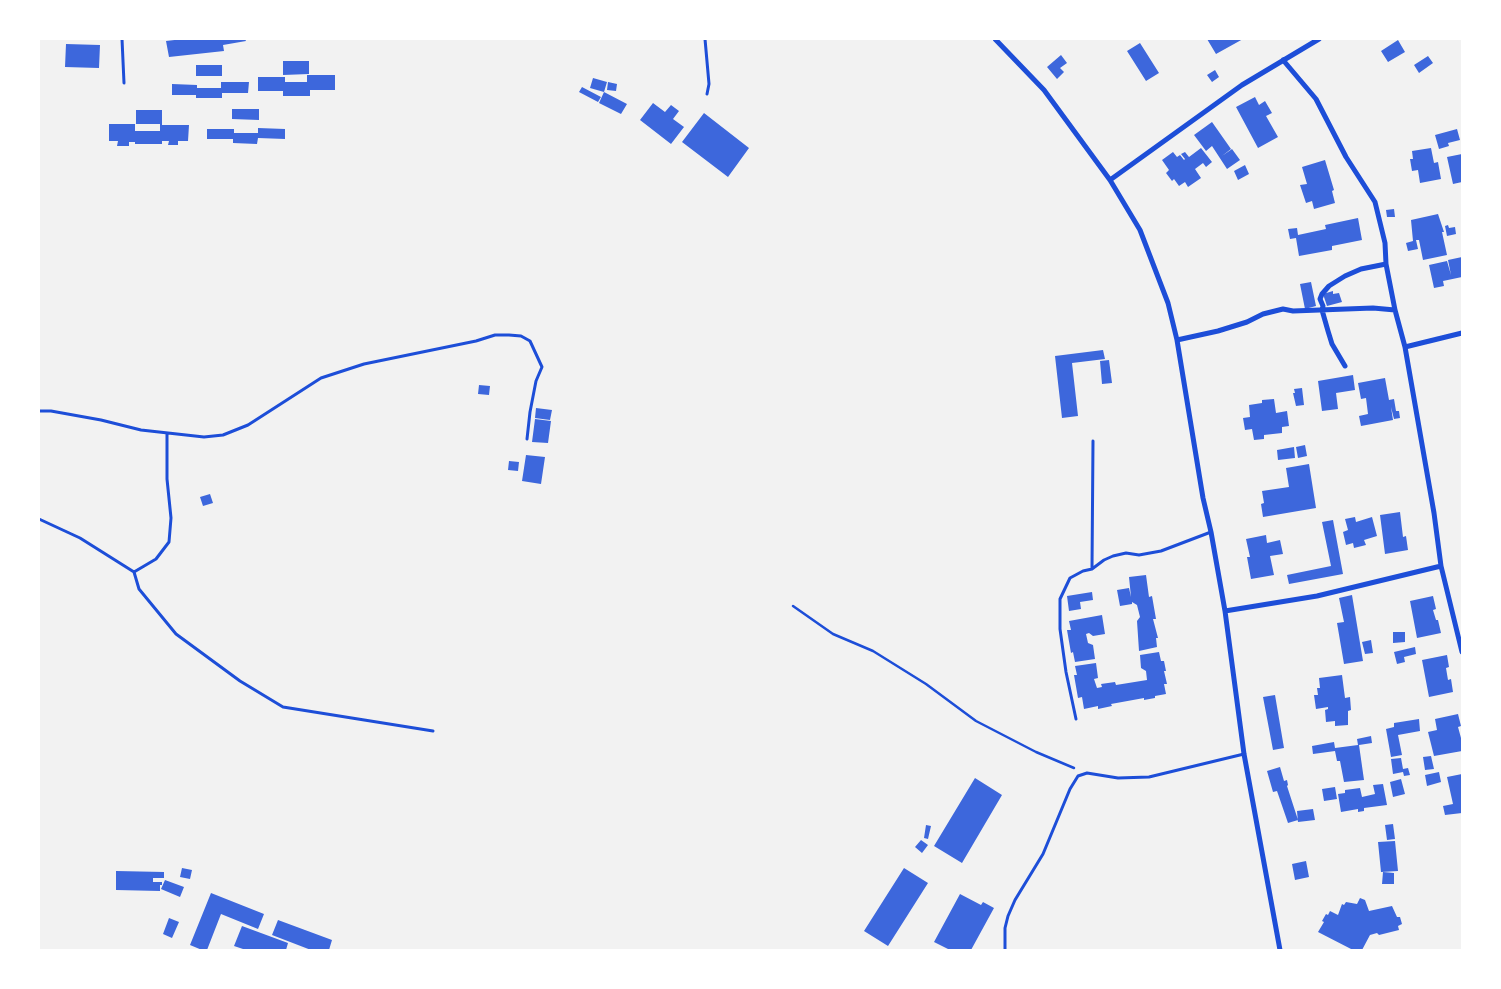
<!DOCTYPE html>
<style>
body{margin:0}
#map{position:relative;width:1501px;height:989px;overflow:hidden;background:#f2f2f2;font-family:"Golos Text",sans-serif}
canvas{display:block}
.frame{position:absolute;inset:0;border:40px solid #fff;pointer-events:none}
</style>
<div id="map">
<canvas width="1501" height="989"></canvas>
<div class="frame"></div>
</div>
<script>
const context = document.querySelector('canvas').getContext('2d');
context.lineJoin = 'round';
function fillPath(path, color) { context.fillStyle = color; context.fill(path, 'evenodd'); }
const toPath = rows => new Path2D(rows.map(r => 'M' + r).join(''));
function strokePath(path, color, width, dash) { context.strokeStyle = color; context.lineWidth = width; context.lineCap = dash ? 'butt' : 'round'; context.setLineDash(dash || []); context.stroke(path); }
fillPath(toPath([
 [183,39,245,39,246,41,223,45,224,51,169,57,166,41],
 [1207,39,1243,39,1216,54],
 [1398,40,1405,52,1388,62,1381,51],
 [1140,43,1159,73,1146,81,1127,51],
 [66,44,100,45,99,68,65,67],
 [1061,55,1067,63,1060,68,1064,72,1057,79,1047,67],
 [1428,56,1433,63,1419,73,1414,65],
 [283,61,309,61,309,74,283,75],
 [196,65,222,65,222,76,196,76],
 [1215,70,1219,77,1212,82,1207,75],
 [307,75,335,75,335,90,310,90,310,96,283,96,283,91,258,91,258,77,285,77,285,82,307,82],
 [593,78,607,82,604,92,590,88],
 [221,82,249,82,248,93,222,93,222,98,196,98,196,95,172,95,172,84,197,85,197,88,221,88],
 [608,82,617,84,616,91,607,90],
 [582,87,601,97,598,102,579,92],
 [604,92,627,104,621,114,599,103],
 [1255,97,1259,105,1265,101,1272,113,1266,116,1278,137,1258,148,1236,107],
 [653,103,665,112,671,105,679,111,673,119,684,127,671,144,640,120],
 [232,109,259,109,259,120,232,119],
 [136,110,162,110,162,125,189,125,188,141,178,141,178,145,168,145,169,141,162,141,162,144,135,144,135,142,129,142,129,146,117,146,118,141,109,141,109,124,135,124,135,131,160,131,160,124,136,124],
 [704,113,749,148,728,177,682,142],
 [1212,122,1231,149,1222,156,1232,149,1240,160,1227,169,1212,146,1206,151,1194,135],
 [258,128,285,129,285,139,258,138,257,144,233,143,233,139,207,139,207,129,234,129,234,133,258,133],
 [1457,129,1460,140,1448,143,1449,146,1439,149,1435,135],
 [1201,148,1212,162,1206,167,1203,163,1195,169,1201,178,1188,187,1185,182,1179,186,1174,179,1172,181,1166,173,1169,170,1162,160,1173,152,1177,157,1180,155,1184,160,1185,159,1181,154,1185,152,1189,157],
 [1431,148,1434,163,1438,162,1441,179,1420,183,1418,170,1412,171,1410,159,1413,159,1412,151],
 [1462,154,1462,182,1453,184,1447,157],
 [1325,160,1334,190,1332,191,1335,203,1314,209,1312,201,1306,203,1300,185,1307,184,1302,167],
 [1245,165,1249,174,1238,180,1234,171],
 [1394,209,1395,217,1387,217,1386,210],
 [1438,214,1444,232,1442,232,1447,255,1423,260,1419,240,1416,240,1418,249,1408,251,1406,243,1413,241,1411,220],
 [1358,218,1362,240,1332,246,1332,250,1299,256,1296,238,1290,239,1288,229,1297,228,1298,235,1326,229,1325,225],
 [1448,225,1449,228,1455,227,1456,234,1447,236,1445,226],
 [1462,257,1462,277,1443,281,1444,286,1434,288,1429,265,1447,261,1451,275,1448,260],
 [1311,282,1316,306,1305,309,1300,284],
 [1333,291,1333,294,1339,293,1342,302,1327,306,1323,294],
 [1103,350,1105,359,1072,363,1078,416,1062,418,1055,356],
 [1109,360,1112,383,1102,384,1100,361],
 [1353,375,1355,390,1336,393,1338,409,1322,411,1318,381],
 [1385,378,1389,400,1394,399,1396,411,1399,411,1400,418,1394,419,1391,407,1393,420,1361,426,1359,416,1368,414,1366,398,1361,399,1358,383],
 [479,385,490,386,489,395,478,394],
 [1302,388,1304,405,1296,406,1293,393,1295,393,1294,389],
 [1274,399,1276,413,1287,411,1289,426,1282,427,1282,433,1264,435,1264,439,1254,440,1252,429,1245,430,1243,418,1250,417,1249,405,1262,403,1262,400],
 [536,408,552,410,550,420,535,418],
 [535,419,551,421,548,443,532,442],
 [1305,445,1307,456,1298,458,1296,447],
 [1294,447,1295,458,1278,460,1277,450],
 [526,455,545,457,541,484,522,481],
 [509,461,519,462,518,471,508,470],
 [1309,464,1316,508,1263,517,1261,504,1264,503,1262,491,1289,487,1286,468],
 [210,494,213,503,203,506,200,497],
 [1400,512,1403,537,1406,536,1408,550,1385,554,1380,515],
 [1355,517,1356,522,1372,517,1377,536,1364,540,1366,545,1354,548,1353,543,1346,545,1343,532,1348,530,1345,519],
 [1333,520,1343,574,1289,584,1287,575,1331,566,1322,522],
 [1266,535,1267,543,1280,540,1283,554,1270,556,1274,575,1251,579,1247,557,1250,557,1246,539],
 [1146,575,1149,597,1152,596,1156,619,1153,619,1158,638,1156,638,1157,647,1139,651,1137,621,1140,617,1137,605,1132,602,1132,604,1120,606,1117,590,1129,588,1131,597,1129,577],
 [1092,592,1093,600,1080,602,1081,609,1069,611,1067,596],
 [1352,595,1363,661,1344,664,1337,623,1344,622,1339,598],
 [1433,596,1436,609,1433,610,1436,620,1438,620,1441,633,1417,638,1410,601],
 [1102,615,1105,634,1093,636,1089,633,1086,634,1088,643,1093,645,1095,659,1075,662,1073,652,1071,653,1067,630,1071,630,1069,621],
 [1393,632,1405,632,1405,642,1393,643],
 [1371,640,1373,653,1365,654,1362,642],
 [1415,647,1416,654,1404,657,1405,662,1397,664,1394,652],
 [1159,652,1161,661,1164,661,1166,671,1164,671,1167,684,1164,684,1166,694,1155,696,1155,698,1144,700,1144,698,1111,704,1112,706,1098,709,1098,706,1084,709,1082,697,1078,698,1074,675,1077,675,1075,666,1096,663,1098,678,1094,679,1097,688,1102,687,1101,684,1115,682,1116,685,1147,680,1146,671,1141,668,1140,655],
 [1447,655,1449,667,1446,668,1448,680,1451,679,1453,692,1429,697,1422,660],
 [1342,675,1345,698,1350,697,1351,710,1348,711,1348,725,1335,726,1335,721,1326,722,1325,710,1328,709,1328,707,1316,709,1314,695,1318,695,1317,688,1320,688,1319,678],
 [1275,695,1284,748,1273,750,1263,697],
 [1458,714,1461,726,1458,727,1461,738,1462,738,1462,751,1434,756,1428,732,1437,730,1435,719],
 [1419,719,1420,731,1398,735,1402,755,1391,757,1386,729,1394,727,1394,723],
 [1371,736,1372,743,1359,745,1364,780,1344,782,1340,761,1337,761,1335,751,1313,754,1312,746,1334,742,1335,748,1358,745,1357,739],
 [1431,756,1434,769,1425,770,1423,757],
 [1401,758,1403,769,1408,768,1410,775,1404,776,1403,772,1393,774,1391,759],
 [1280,767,1284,781,1287,780,1288,785,1287,786,1298,820,1288,823,1277,791,1273,792,1267,771],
 [1439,772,1441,782,1427,786,1425,775],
 [1462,774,1462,813,1445,815,1443,806,1453,804,1447,777],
 [975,778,1002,795,962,863,934,846],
 [1401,779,1405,794,1393,797,1390,782],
 [1383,784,1387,805,1364,808,1364,811,1358,812,1358,809,1341,812,1338,794,1345,793,1345,790,1360,788,1362,797,1375,794,1373,785],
 [1335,787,1337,799,1324,801,1322,789],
 [1313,809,1315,820,1298,822,1297,811],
 [1393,824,1395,839,1387,840,1385,825],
 [926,825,931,826,928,839,924,838],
 [921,840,928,845,922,853,915,847],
 [1395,841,1398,871,1381,872,1378,842],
 [1306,861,1309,877,1295,880,1292,864],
 [182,868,192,870,190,879,180,877],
 [904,868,928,883,888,946,864,931],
 [116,871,164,872,164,878,153,878,153,882,162,882,162,885,160,885,160,891,116,890],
 [1383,872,1394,873,1394,884,1382,884],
 [165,880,184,887,180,897,161,889],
 [211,893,264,914,258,929,221,914,207,950,202,950,190,945],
 [960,894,981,905,983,902,994,908,971,950,950,950,934,942],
 [1360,898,1365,900,1369,911,1392,906,1397,917,1400,917,1402,924,1398,926,1399,930,1379,935,1377,933,1370,935,1362,950,1353,950,1318,932,1324,922,1322,921,1326,914,1328,915,1330,911,1338,915,1342,904,1344,905,1346,902,1357,904],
 [169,918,179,922,172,938,163,934],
 [278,920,332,940,329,950,311,950,272,935],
 [242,926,288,943,286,950,246,950,234,946]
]), '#3d67dc');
strokePath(toPath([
 [793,606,833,634,873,651,926,684,976,721,1036,752,1074,768]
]), '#1d4ed8', 2.5);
strokePath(toPath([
 [122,39,124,83],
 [705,39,709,84,707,94],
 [39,411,51,411,101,420,141,430,204,437,223,435,248,425,321,378,364,364,476,341,495,335,509,335,521,336,530,341,542,367,536,381,530,412,527,439],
 [167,433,167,479,171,518,169,542,156,559,134,572,139,589,176,634,240,681,283,707,433,731],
 [39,519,80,538,134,572],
 [1092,568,1093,441],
 [1076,719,1066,672,1060,629,1060,599,1070,578,1083,571,1092,569,1104,560,1113,556,1126,553,1139,555,1161,551,1211,532],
 [1005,950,1005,928,1008,916,1015,900,1043,854,1070,789,1078,776,1087,773,1118,778,1149,777,1244,754]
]), '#1d4ed8', 3);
strokePath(toPath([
 [995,39,1044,90,1110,180,1140,230,1168,303,1177,340,1203,498,1211,532,1225,611,1244,754,1280,950],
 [1283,60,1316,99,1346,157,1375,202,1385,243,1386,264,1395,310,1405,347,1434,513,1441,566,1462,652],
 [1110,180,1242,85,1319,39],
 [1177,340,1218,331,1247,322,1263,314,1283,309,1293,311,1373,308,1395,310],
 [1405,347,1462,333],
 [1345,366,1332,344,1328,331,1322,310,1323,306,1320,299,1322,294,1329,286,1345,276,1361,269,1386,264],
 [1225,611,1317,596,1441,566]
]), '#1d4ed8', 5);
</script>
